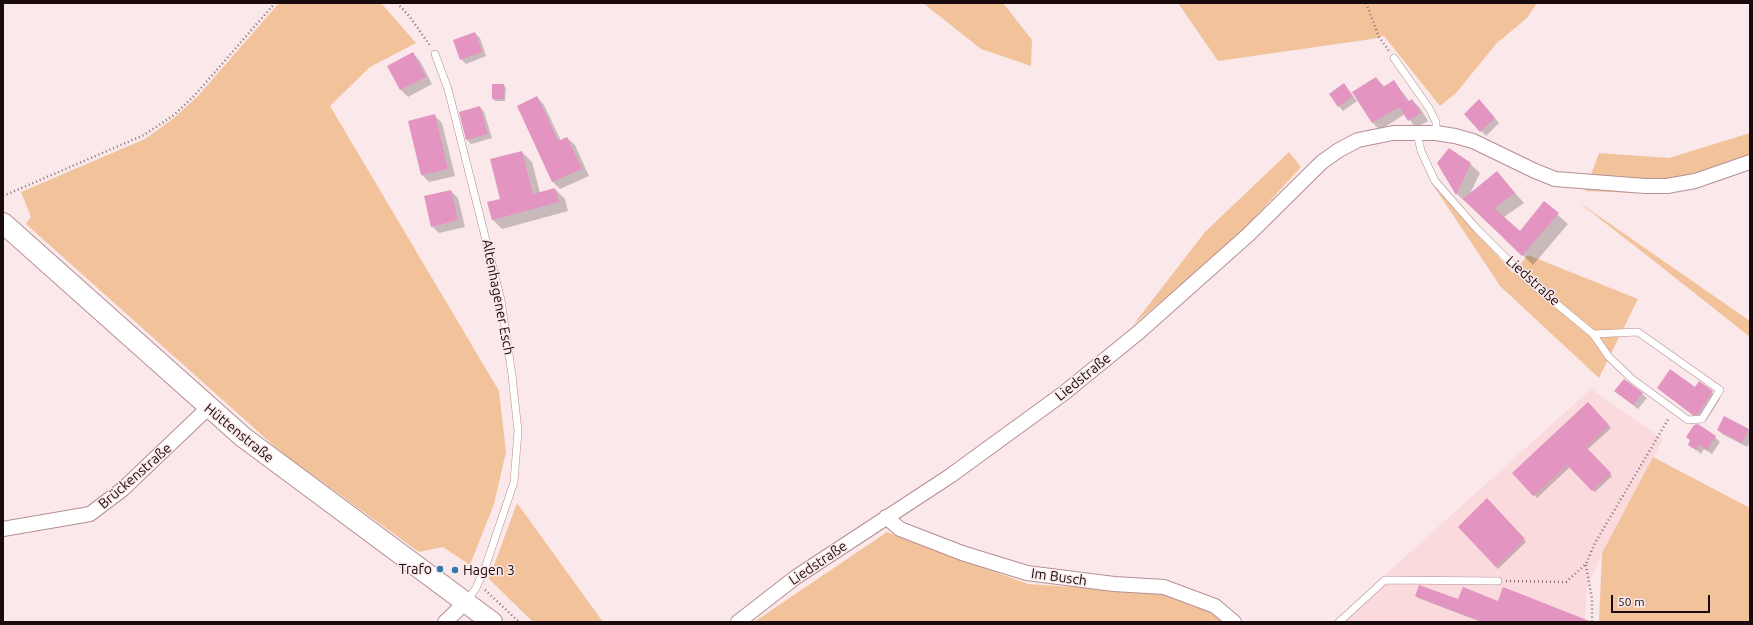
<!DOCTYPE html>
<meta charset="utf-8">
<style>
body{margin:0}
#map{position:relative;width:1753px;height:625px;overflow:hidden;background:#fae8ea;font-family:Ubuntu,sans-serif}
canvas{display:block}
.frame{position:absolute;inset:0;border:4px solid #190b0d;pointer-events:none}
.scale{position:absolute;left:1611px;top:595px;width:99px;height:18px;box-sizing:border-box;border:2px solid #190b0d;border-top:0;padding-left:5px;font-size:12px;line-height:14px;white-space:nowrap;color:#190b0d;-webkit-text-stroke:3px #fae8ea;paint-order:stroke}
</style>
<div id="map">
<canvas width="1753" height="625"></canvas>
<div class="frame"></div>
<div class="scale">50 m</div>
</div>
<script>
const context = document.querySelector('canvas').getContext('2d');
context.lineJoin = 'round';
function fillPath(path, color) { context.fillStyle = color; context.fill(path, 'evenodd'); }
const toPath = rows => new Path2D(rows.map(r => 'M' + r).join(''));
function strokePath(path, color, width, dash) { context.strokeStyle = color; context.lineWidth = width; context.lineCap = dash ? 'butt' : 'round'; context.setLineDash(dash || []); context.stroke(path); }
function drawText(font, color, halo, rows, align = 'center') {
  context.font = font + ' Ubuntu,sans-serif'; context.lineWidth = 3; context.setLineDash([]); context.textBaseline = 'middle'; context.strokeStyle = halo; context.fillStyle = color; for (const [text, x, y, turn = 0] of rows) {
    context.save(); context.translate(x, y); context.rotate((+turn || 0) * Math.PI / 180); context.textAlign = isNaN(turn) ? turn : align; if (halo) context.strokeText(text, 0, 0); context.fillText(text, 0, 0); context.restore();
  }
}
fillPath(toPath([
 [1591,389,1663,439,1602,553,1587,587,1585,622,1333,622]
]), '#fadadd');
fillPath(toPath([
 [279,3,381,3,416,43,370,67,330,106,499,391,506,452,494,504,470,565,443,547,419,552,282,453,26,224,31,217,21,192,145,139,174,118,198,96],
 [923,3,1003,3,1032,40,1031,66,981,49],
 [1178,3,1537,3,1527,18,1497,43,1456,93,1440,106,1384,36,1372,39,1218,61],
 [1750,133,1750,168,1687,187,1635,193,1585,191,1599,153,1669,158],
 [1289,152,1301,167,1233,241,1133,325,1205,232],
 [1431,182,1513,273,1528,255,1638,299,1599,378,1500,286],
 [1577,201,1750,321,1750,337,1654,261],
 [1653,457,1750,508,1750,622,1599,622,1602,553],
 [517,503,603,622,533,622,489,579],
 [887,532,1028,584,1160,593,1209,611,1222,622,754,622]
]), '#f2c39b');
fillPath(toPath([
 [475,33,480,38,486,56,466,64,461,59],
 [413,53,420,61,432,84,408,97,401,90,388,66],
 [1376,78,1385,87,1394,81,1410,102,1412,100,1420,108,1428,121,1416,128,1405,114,1380,130,1373,123,1354,92],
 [504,85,506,88,505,101,495,101,493,99],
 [1344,85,1357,101,1343,111,1339,106],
 [537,97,544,105,561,141,567,138,575,145,589,176,560,189,553,182,518,106],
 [1479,100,1499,123,1486,136,1465,114],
 [480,107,484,112,492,138,471,144,467,140,460,113],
 [435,116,442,123,455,176,429,182,422,175,409,122],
 [522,152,532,162,540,193,555,189,565,199,568,211,502,229,492,219],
 [1438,163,1470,164,1480,173,1470,194,1496,172,1524,203,1504,217,1520,232,1544,203,1568,224,1533,265,1457,194],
 [451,191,458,198,465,227,439,233,432,226],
 [1699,383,1720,399,1706,421,1701,422,1658,388,1695,389],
 [1642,394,1647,398,1638,409,1620,395],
 [1588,404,1611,428,1587,450,1612,476,1595,492,1570,467,1537,498,1513,473],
 [1724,417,1750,431,1750,441,1747,447,1722,434,1718,430],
 [1687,437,1715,437,1720,442,1712,454,1704,449,1701,454,1689,444,1691,441],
 [1487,499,1526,542,1498,569,1459,527],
 [1420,586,1459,600,1498,602,1503,588,1587,621,1481,622,1418,598,1416,596]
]), '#0003');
fillPath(toPath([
 [475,32,482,52,460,60,453,40],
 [413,52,426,77,400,90,387,66],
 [1376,77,1383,87,1394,80,1408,102,1412,99,1421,113,1408,121,1399,107,1372,123,1352,92],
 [1344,83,1353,96,1338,107,1329,94],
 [492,84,504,84,504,99,492,99],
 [537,96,558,141,567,137,582,169,552,182,517,106],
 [1479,99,1495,118,1480,132,1464,114],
 [480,106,488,134,466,140,459,112],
 [435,114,448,169,421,175,408,121],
 [1449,148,1471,163,1456,195,1437,163],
 [522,151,533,194,555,188,559,202,492,220,487,202,500,199,490,159],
 [1497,171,1515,193,1494,208,1520,231,1544,201,1559,213,1522,256,1463,199],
 [451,190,458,220,431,227,424,196],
 [1670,369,1695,387,1699,381,1713,391,1698,414,1693,415,1657,388],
 [1624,379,1643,393,1633,405,1614,391],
 [1588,402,1609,425,1586,447,1611,473,1592,491,1567,465,1533,496,1512,473],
 [1724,416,1749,429,1742,443,1717,430],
 [1698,424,1716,436,1707,450,1699,445,1696,450,1688,445,1690,440,1686,437,1694,425],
 [1487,498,1525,539,1496,567,1458,527],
 [1419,585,1458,599,1463,587,1498,601,1503,587,1592,622,1483,622,1415,596]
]), '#e394c0');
const service = toPath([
 [435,54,448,89,501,300,512,375,518,431,514,482,485,568,476,588,466,602],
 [1394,58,1429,108,1436,122,1436,133],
 [1417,133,1421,151,1435,181,1477,229,1529,281,1593,334,1609,357,1632,379,1688,420,1702,419,1720,390,1638,332,1593,334],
 [1339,622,1385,580,1498,581]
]);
const minor = toPath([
 [886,517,900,529,962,553,1027,573,1114,584,1164,587,1215,606,1234,622],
 [3,529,90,514,123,489,208,408],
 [445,622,466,602],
 [738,622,796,577,950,476,1064,393,1139,332,1248,235,1322,162,1339,150,1358,140,1393,133,1436,133,1455,136,1473,141,1535,171,1555,179,1645,186,1667,186,1695,181,1750,162]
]);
const secondary = toPath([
 [3,223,243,437,492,622]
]);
strokePath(service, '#b68e93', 8);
strokePath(minor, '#b68e93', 16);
strokePath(secondary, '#b68e93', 22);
strokePath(toPath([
 [397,3,410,17,431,47],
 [1366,3,1379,37,1389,51],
 [3,196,144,135,174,115,195,95,275,3],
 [1586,565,1592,599,1592,622],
 [1506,581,1566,582,1586,564,1595,543,1669,418],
 [485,590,519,622]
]), '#837375', 2.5, [1, 3]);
strokePath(service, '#fff', 7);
strokePath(minor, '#fff', 14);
strokePath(secondary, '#fff', 20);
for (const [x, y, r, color] of [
 [440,569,4,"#3279ad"],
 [455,570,4,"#3279ad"]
]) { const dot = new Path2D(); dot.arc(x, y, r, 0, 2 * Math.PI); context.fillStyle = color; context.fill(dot); strokePath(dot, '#fae8ea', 1.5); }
drawText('14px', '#190b0d', '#fae8ea', [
 ["Liedstraße",1533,281,42],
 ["Altenhagener Esch",498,297,79],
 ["Liedstraße",1083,377,-39],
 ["Hüttenstraße",239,433,39],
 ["Brückenstraße",135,476,-41],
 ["Liedstraße",818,563,-34],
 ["Im Busch",1059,577,8]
]);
drawText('14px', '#190b0d', '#fae8ea', [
 ["Trafo",432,569],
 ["Hagen 3",463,570,"left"]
], 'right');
</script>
